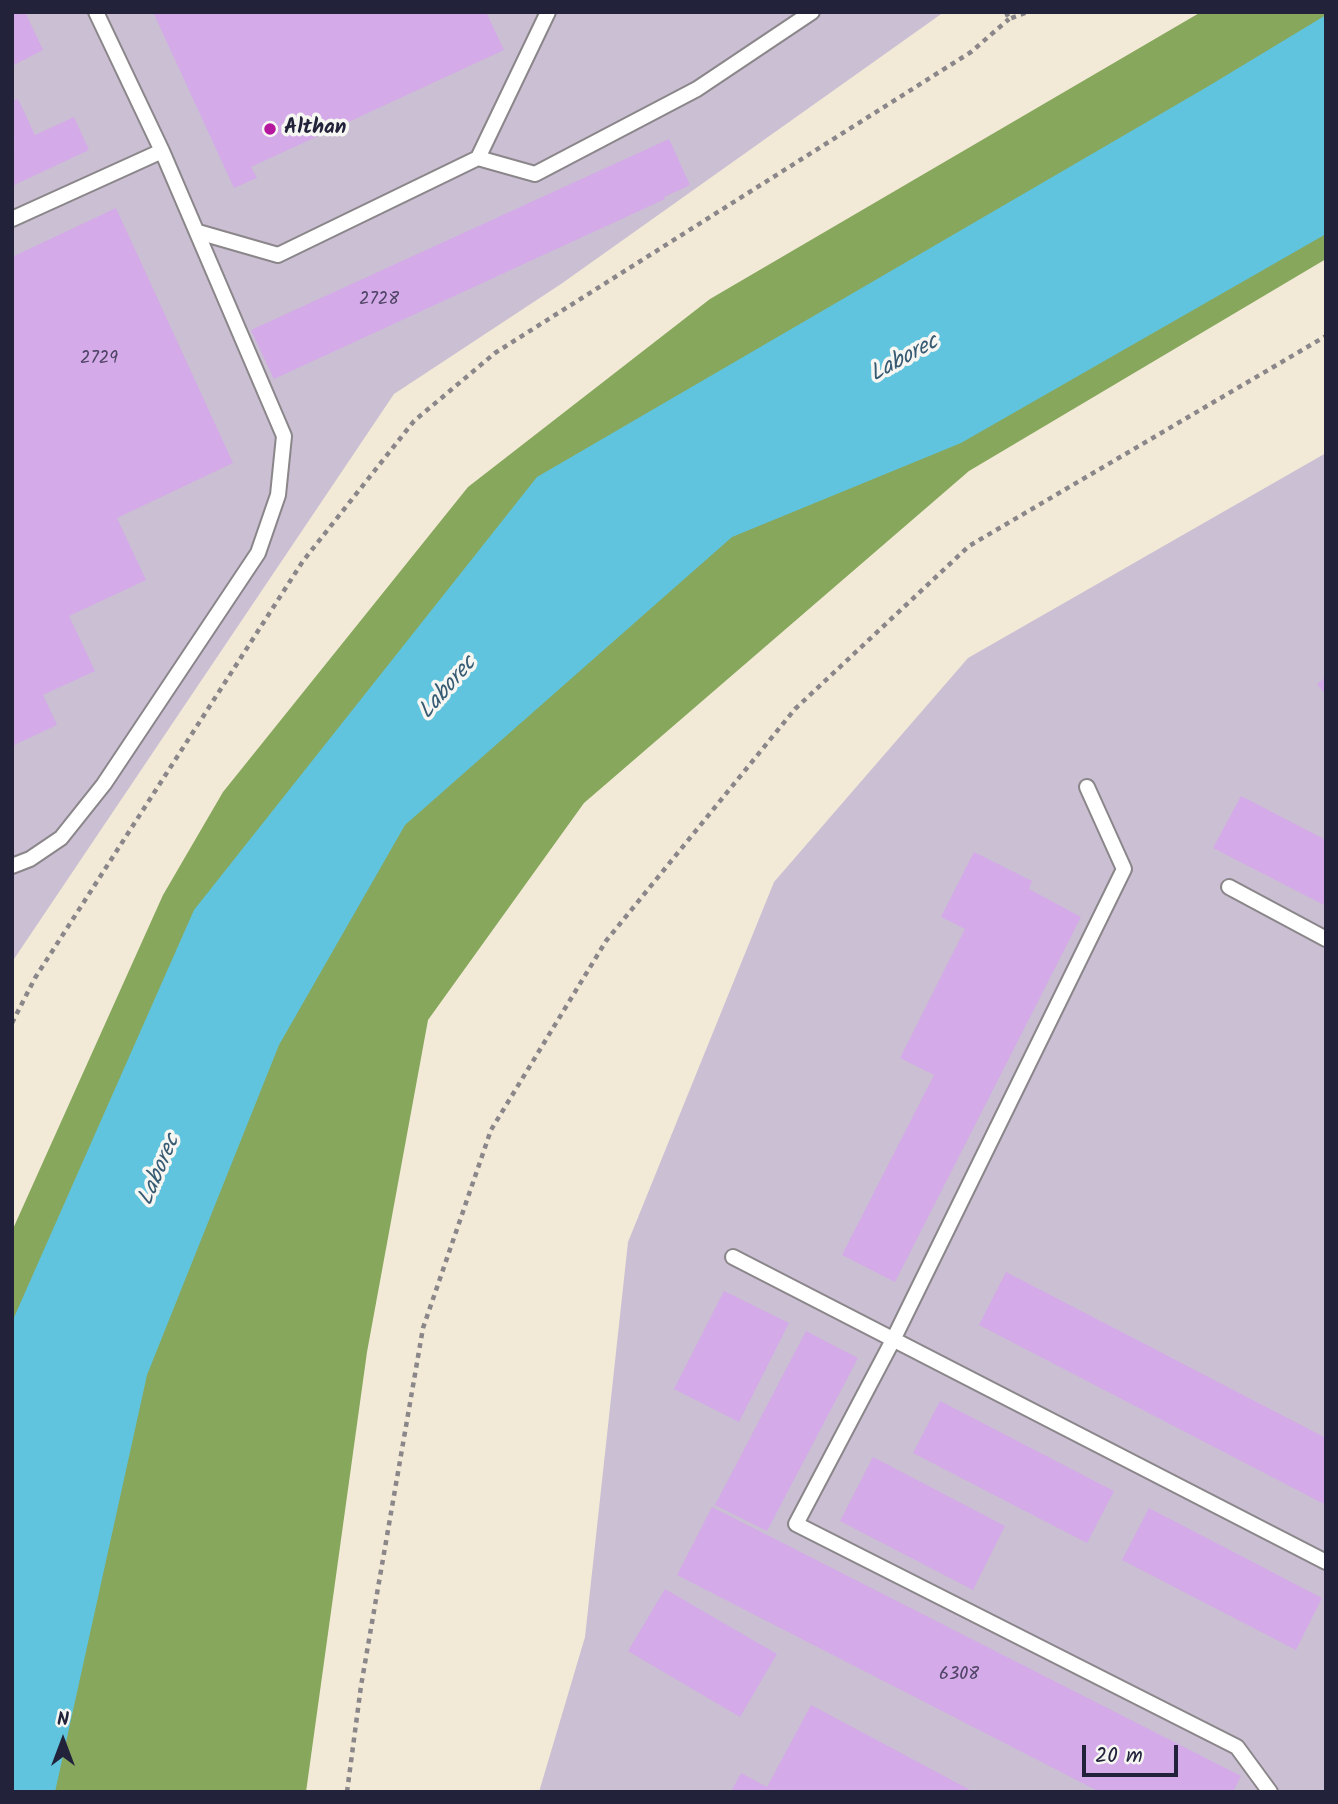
<!DOCTYPE html>
<style>
body{margin:0}
#map{position:relative;width:1338px;height:1804px;overflow:hidden;background:#f2ead7;font-family:Kalam,sans-serif}
canvas{display:block}
.frame{position:absolute;inset:0;border:14px solid #22223b;pointer-events:none}
.north{position:absolute;left:28px;top:1706px;width:70px;height:70px;-webkit-text-stroke:5px #f6f6f2;paint-order:stroke;rotate:0deg;font-size:19px;font-weight:700;line-height:28px;text-align:center;color:#22223b}
.north::after{content:'';display:block;margin:auto;width:24px;height:32px;background:#22223b;clip-path:polygon(50% 0,100% 100%,50% 72%,0 100%)}
.scale{position:absolute;left:1082px;top:1745px;width:96px;height:32px;box-sizing:border-box;border:4px solid #22223b;border-top:0;padding-left:9px;font-size:21px;line-height:24px;white-space:nowrap;color:#22223b;-webkit-text-stroke:5px #f6f6f2;paint-order:stroke}
</style>
<div id="map">
<canvas width="1338" height="1804"></canvas>
<div class="frame"></div>
<div class="north">N</div>
<div class="scale">20 m</div>
</div>
<script>
const context = document.querySelector('canvas').getContext('2d');
context.lineJoin = 'round';
function fillPath(path, color) { context.fillStyle = color; context.fill(path, 'evenodd'); }
const toPath = rows => new Path2D(rows.map(r => 'M' + r).join(''));
function strokePath(path, color, width, dash) { context.strokeStyle = color; context.lineWidth = width; context.lineCap = dash ? 'butt' : 'round'; context.setLineDash(dash || []); context.stroke(path); }
function drawText(font, color, halo, rows, align = 'center') {
  context.font = font + ' Kalam,sans-serif'; context.lineWidth = 7; context.setLineDash([]); context.textBaseline = 'middle'; context.strokeStyle = halo; context.fillStyle = color; for (const [text, x, y, turn = 0] of rows) {
    context.save(); context.translate(x, y); context.rotate((+turn || 0) * Math.PI / 180); context.textAlign = isNaN(turn) ? turn : align; if (halo) context.strokeText(text, 0, 0); context.fillText(text, 0, 0); context.restore();
  }
}
fillPath(toPath([
 [12,12,944,12,561,284,394,394,12,962],
 [1326,453,1326,1792,539,1792,585,1637,628,1242,774,882,968,658]
]), '#cbbfd4');
fillPath(toPath([
 [1201,12,1326,12,1326,259,969,471,584,803,428,1020,367,1352,306,1792,12,1792,12,1231,163,895,223,792,468,487,710,299]
]), '#87a75c');
fillPath(toPath([
 [1326,15,1326,234,961,443,732,537,405,825,279,1045,147,1375,55,1792,12,1792,12,1322,194,910,537,477,1207,87]
]), '#61c4de');
fillPath(toPath([
 [12,12,25,12,43,50,12,66],
 [153,12,486,12,504,50,251,167,257,178,234,188],
 [18,99,35,135,74,117,89,150,12,186,12,145,15,144,12,137,12,101],
 [669,139,690,185,664,197,665,199,274,379,251,330],
 [116,208,233,463,117,518,146,580,69,616,95,671,43,695,57,725,12,746,12,257],
 [1326,677,1326,695,1317,684],
 [1241,796,1326,840,1326,906,1213,848],
 [974,852,1032,881,1029,889,1081,917,895,1282,842,1255,934,1075,900,1058,965,929,941,917],
 [1006,1272,1326,1438,1326,1505,979,1325],
 [724,1291,789,1323,739,1422,674,1389],
 [806,1331,858,1358,767,1531,715,1505],
 [940,1401,1114,1491,1087,1543,913,1453],
 [873,1457,1005,1526,973,1590,840,1521],
 [712,1507,1241,1776,1233,1792,1100,1792,677,1575],
 [1149,1508,1322,1598,1296,1650,1122,1560],
 [665,1589,777,1654,740,1717,628,1651],
 [811,1705,974,1792,731,1792,741,1773,767,1787]
]), '#d4aae8');
const service = toPath([
 [478,158,535,174,697,89,812,12],
 [12,219,162,151],
 [198,232,278,255,478,158,548,12],
 [1087,787,1124,869,893,1340,796,1524,1237,1747,1270,1792],
 [12,866,30,859,61,838,104,784,258,553,278,495,284,436,162,151,96,12],
 [1229,887,1326,939],
 [733,1257,1326,1562]
]);
strokePath(service, '#8a8689', 18);
strokePath(toPath([
 [1006,12,1009,19,1028,12],
 [12,1023,35,978,303,561,414,421,495,353,971,52,1009,19],
 [347,1792,361,1686,423,1328,491,1130,606,941,795,709,969,546,1326,336]
]), '#8a8689', 4.5, [5, 5]);
strokePath(service, '#fff', 14);
for (const [x, y, r, color] of [
 [270,129,7,"#b5179e"]
]) { const dot = new Path2D(); dot.arc(x, y, r, 0, 2 * Math.PI); context.fillStyle = color; context.fill(dot); strokePath(dot, '#f6f6f2', 2.5); }
drawText('18px', '#4e4466', null, [
 ["2728",379,301],
 ["2729",99,360],
 ["6308",959,1676]
]);
drawText('bold 21px', '#22223b', '#f6f6f2', [
 ["Althan",284,129]
], 'left');
drawText('italic 23px', '#385b74', '#f6f6f2', [
 ["Laborec",905,360,-29],
 ["Laborec",449,689,-49],
 ["Laborec",161,1171,-67]
]);
</script>
